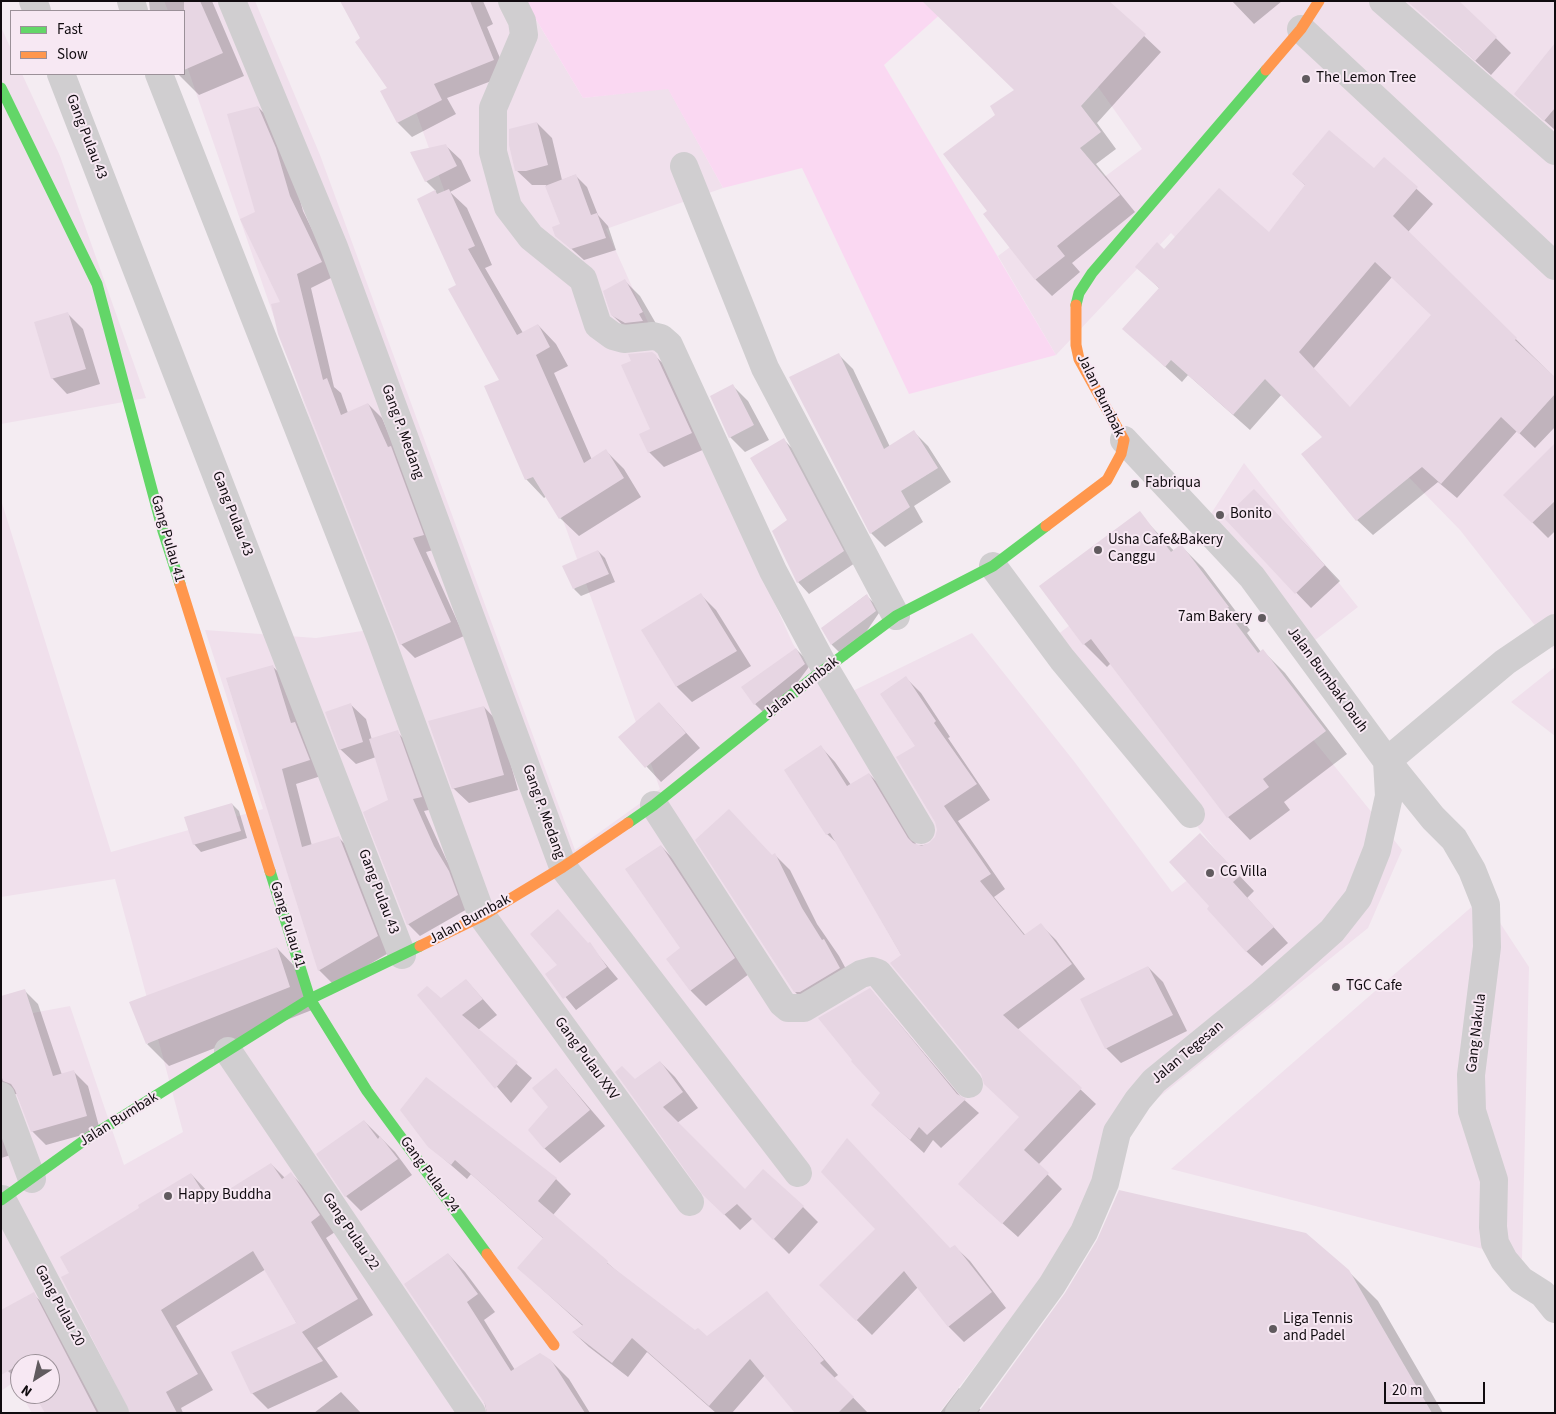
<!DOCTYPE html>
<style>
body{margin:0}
#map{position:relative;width:1556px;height:1414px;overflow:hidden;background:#f4ecf2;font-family:"Source Sans 3",sans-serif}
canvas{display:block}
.frame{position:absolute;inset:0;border:2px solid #100b0f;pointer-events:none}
.legend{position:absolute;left:10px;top:10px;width:175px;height:65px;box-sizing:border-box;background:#f7e8f3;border:1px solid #9b9098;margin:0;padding:6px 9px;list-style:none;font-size:15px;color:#100b0f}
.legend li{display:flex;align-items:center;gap:10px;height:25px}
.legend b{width:25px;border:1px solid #9b9098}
.north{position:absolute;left:10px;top:1354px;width:50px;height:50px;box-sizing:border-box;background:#f7e8f3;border:1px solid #9b9098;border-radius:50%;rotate:215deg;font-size:14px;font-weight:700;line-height:20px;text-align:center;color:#100b0f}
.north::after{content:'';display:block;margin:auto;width:18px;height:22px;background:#605a5e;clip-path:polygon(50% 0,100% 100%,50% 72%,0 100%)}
.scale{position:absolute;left:1384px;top:1382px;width:101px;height:22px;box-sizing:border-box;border:2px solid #100b0f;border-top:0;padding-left:6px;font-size:15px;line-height:18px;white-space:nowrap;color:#100b0f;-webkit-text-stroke:4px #f7e8f3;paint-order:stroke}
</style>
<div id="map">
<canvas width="1556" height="1414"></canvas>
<div class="frame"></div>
<ul class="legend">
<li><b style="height:6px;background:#63d668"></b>Fast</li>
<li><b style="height:6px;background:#ff974d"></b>Slow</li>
</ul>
<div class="north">N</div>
<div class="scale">20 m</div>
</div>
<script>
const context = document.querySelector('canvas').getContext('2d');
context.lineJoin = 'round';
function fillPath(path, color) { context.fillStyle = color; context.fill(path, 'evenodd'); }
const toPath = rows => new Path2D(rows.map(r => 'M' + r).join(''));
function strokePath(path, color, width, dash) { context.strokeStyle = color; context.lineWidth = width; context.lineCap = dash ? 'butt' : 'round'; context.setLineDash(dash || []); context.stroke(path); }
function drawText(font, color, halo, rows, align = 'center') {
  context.font = font + ' "Source Sans 3",sans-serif'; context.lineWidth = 4; context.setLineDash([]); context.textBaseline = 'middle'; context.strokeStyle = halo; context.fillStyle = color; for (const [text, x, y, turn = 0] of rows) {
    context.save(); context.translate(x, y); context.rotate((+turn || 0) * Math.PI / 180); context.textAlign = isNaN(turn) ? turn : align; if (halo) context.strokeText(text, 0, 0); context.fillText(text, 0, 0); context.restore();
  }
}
fillPath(toPath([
 [164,1,255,1,320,155,575,850,660,789,404,79,362,1,525,1,583,98,668,88,723,188,606,229,793,644,830,702,972,633,1073,760,1172,892,1220,855,1049,641,1106,598,1151,538,1402,850,1368,928,1158,1098,1137,1117,1112,1188,939,1413,32,1413,21,1394,50,1394,50,1364,20,1364,20,1392,14,1382,1,1391,1,1019,70,1006,124,1165,183,1132,115,879,1,897,1,500,111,852,263,809,205,630,316,638,382,628,184,58,184,11,168,11],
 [1037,1,1555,1,1555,651,1460,530,1171,233,1056,355,998,256,1142,149],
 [1,27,11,49,11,74,22,74,60,156,146,398,1,424],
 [1244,463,1358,607,1301,651,1199,532],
 [1555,667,1555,736,1511,702],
 [1483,897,1529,967,1522,1259,1171,1169]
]), '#f0e0ec');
fillPath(toPath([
 [525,1,955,1,884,65,1056,355,909,394,802,168,723,188,668,89,583,98]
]), '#fad8f2');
fillPath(toPath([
 [149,1,212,1,244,76,199,95,178,74,184,74,184,11,150,11],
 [341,1,483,1,493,24,487,27,507,75,447,98,456,114,412,137,398,123,382,92,388,88],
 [1107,1,1161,52,1097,123,1116,149,1096,164,1135,212,1072,263,1080,272,1052,296,1036,280,985,214,988,211,997,115,1015,90],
 [1232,1,1282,1,1254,24],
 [1458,1,1511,53,1491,75,1423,14],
 [1555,45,1555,130,1515,94],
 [258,107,272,121,290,163,303,211,335,276,311,288,334,387,341,393,348,413,368,404,382,418,437,549,426,552,464,636,415,658,401,644,282,303,256,212],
 [537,123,552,138,562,180,575,175,587,187,598,215,608,226,616,250,584,260,556,235,562,225,546,185,532,185,516,170],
 [445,145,461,160,471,181,450,192,467,208,492,265,485,268,523,333,538,325,556,344,568,366,554,373,592,460,606,451,624,469,641,497,579,536,560,518,547,496,544,498,526,479,501,380,419,200,436,191,426,181,411,153],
 [1384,159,1433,204,1408,232,1555,378,1555,427,1535,448,1517,431,1457,498,1438,482,1373,535,1357,520,1324,437,1282,394,1250,430,1188,375,1182,382,1124,329,1160,289,1137,267,1164,251,1269,234,1306,186,1293,174,1374,170],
 [1392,277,1432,315,1350,409,1313,369],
 [625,281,640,296,658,327,628,330,612,315],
 [68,314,83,329,100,384,67,394,52,378],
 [839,355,853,369,890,447,914,432,928,446,951,482,914,506,923,522,885,547,871,533],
 [655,356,671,371,707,448,664,467,649,452],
 [733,386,748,401,769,440,745,452,730,437],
 [784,440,795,451,855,563,809,594,798,582,773,531,789,521],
 [1555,445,1555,531,1548,538,1505,495],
 [1269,506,1340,581,1311,608,1225,518],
 [1139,513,1174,551,1181,546,1203,568,1250,630,1247,633,1261,652,1263,651,1285,673,1347,754,1284,802,1290,810,1250,840,1228,817,1111,663,1107,667,1084,644],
 [598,551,605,558,615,582,581,596,574,589],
 [701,595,716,610,751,666,692,702,677,687,643,631],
 [866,595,881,610,847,660,832,645,823,628],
 [796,649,811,664,770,719,755,704],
 [272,666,288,681,324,775,296,784,312,846,339,838,354,853,392,951,334,985,319,970,227,679],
 [906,678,921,693,950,737,948,738,990,800,958,821,1005,889,994,897,1026,936,1041,925,1056,940,1085,979,1017,1030,1096,1104,1038,1165,1062,1189,1018,1237,975,1199,1021,1118,982,1074,902,956,839,845,827,834,821,747,835,762,851,785,869,774,884,789,917,846,930,844,936,838,938,830,917,746],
 [659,703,700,748,661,782,619,737],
 [350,704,366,719,372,740,397,732,409,744,433,809,424,811,446,859,461,885,469,908,420,936,408,924,389,801,376,757,356,764,340,749],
 [484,707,499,723,518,790,469,803,453,788],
 [232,804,239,811,247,838,201,852,194,844],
 [661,846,676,862,749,974,706,1006,691,991,668,959,682,949],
 [1215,850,1254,891,1247,898,1288,943,1262,966,1246,951,1211,906],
 [775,855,790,870,817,924,839,956,854,984,810,1007,795,992,773,856],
 [589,944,618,979,576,1010,547,974],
 [277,948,299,971,312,1010,169,1066,147,1044],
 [1148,967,1163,982,1187,1031,1121,1063,1106,1048],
 [466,980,497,1015,478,1030,532,1078,511,1103,419,996,441,1000],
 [870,989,961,1097,979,1113,941,1148,933,1140,924,1153,886,1118],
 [24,990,38,1004,62,1075,74,1072,88,1086,100,1130,46,1145,32,1131,17,1094,9,1095,1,1103,1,997],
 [660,1062,675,1077,698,1108,677,1123,745,1190,803,1207,818,1222,789,1254,753,1218,740,1230,704,1194,635,1081],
 [556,1069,605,1126,560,1163,544,1148],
 [426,1079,556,1179,571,1194,553,1215,620,1274,695,1332,707,1338,767,1293,838,1375,834,1378,868,1413,796,1413,765,1375,732,1413,716,1413,647,1352,628,1377,589,1347,574,1333,584,1327,519,1268,544,1239,471,1174,467,1179,429,1146],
 [1,1120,14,1154,1,1158],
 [364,1121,395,1152,412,1175,361,1211,346,1196,318,1154],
 [271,1164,285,1178,291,1174,307,1190,335,1232,326,1238,373,1315,317,1348,338,1377,268,1409,252,1393,300,1329,266,1269,176,1326,213,1390,181,1408,183,1413,132,1413,71,1273,141,1208,191,1174,207,1191,214,1201],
 [877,1229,950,1249,954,1246,970,1261,1006,1308,964,1342,949,1327,918,1287,872,1335,821,1285],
 [448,1254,465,1272,495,1312,484,1320,515,1370,551,1361,569,1379,590,1413,487,1413],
 [1348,1271,1378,1301,1443,1413,940,1413,959,1388,982,1411],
 [33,1294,50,1310,104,1413,46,1413,35,1394,50,1394,50,1364,20,1364,20,1382,8,1371],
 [341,1392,361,1413,314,1413]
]), '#0003');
fillPath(toPath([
 [184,1,200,1,223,53,184,70],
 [340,1,470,1,494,60,434,84,442,100,397,123,380,91,387,88,355,42,360,38],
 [922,1,1109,1,1146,34,1081,106,1101,132,1080,148,1120,195,1057,246,1065,256,1035,280,983,214,987,211,943,154,995,115,990,106,1014,90],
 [1407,1,1459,1,1497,37,1475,61],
 [1555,43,1555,108,1544,121,1514,94],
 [258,106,276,148,290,196,322,262,297,274,323,380,327,378,341,415,368,403,388,447,391,446,424,535,413,538,451,622,400,645,278,334,271,304,280,302,240,219,255,212,227,114],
 [537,122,548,165,526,171,515,171,509,145,509,129],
 [1329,130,1374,168,1384,157,1418,187,1393,216,1517,338,1515,340,1555,377,1555,394,1519,434,1501,417,1441,484,1422,467,1356,521,1301,454,1322,437,1265,379,1233,415,1171,360,1165,367,1122,329,1159,288,1135,267,1157,242,1164,249,1219,188,1269,232,1305,185,1292,174],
 [1375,262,1431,315,1350,407,1299,352],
 [446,144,457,166,425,182,410,152],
 [576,174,591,215,597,213,606,238,571,249,555,236,552,227,560,224,545,186],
 [449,189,475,246,468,249,517,335,538,324,550,347,536,355,584,463,606,449,624,478,559,519,533,477,525,480,484,386,499,380,448,289,456,285,417,199,435,190,437,194],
 [625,279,643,312,639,314,643,321,625,323,611,315,603,291],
 [68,312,86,369,51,379,34,322],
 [652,352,656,355,692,433,648,453,639,434,650,429,621,365,631,361,628,354],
 [839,353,884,449,914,430,938,468,901,491,910,507,870,534,789,377],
 [733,384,754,425,729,438,710,396],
 [784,438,844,551,797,583,772,531,787,520,750,458],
 [1555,443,1555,501,1532,523,1503,495],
 [1254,489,1325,565,1295,594,1224,518],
 [1140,511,1171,552,1181,544,1229,607,1225,609,1258,653,1263,649,1326,731,1263,779,1269,787,1227,818,1091,639,1083,645,1039,586],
 [598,550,609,574,573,589,562,566],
 [701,593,737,651,676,687,641,630],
 [867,594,876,611,831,645,821,628],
 [796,648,805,664,754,705,741,687],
 [273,665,291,723,295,722,310,760,282,769,302,847,339,836,378,936,318,971,226,678],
 [906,676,936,721,934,723,977,784,944,806,991,874,980,881,1024,935,1041,923,1072,964,1003,1015,1082,1088,1024,1150,1049,1173,1002,1224,958,1184,1019,1117,984,1084,981,1074,890,963,901,955,830,833,826,835,784,770,821,745,847,786,869,773,908,838,913,843,921,846,929,843,935,837,937,830,935,822,896,757,915,746,880,694],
 [659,702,686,733,645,768,618,737],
 [351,703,363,742,339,750,325,712],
 [484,706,504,775,452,789,428,721],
 [398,730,422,797,413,799,434,846,449,871,458,895,407,925,363,812,388,800,369,739],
 [232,803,241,831,193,845,184,817],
 [729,809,772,855,775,853,802,908,822,940,824,939,840,968,800,992,794,992,695,840],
 [1200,833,1240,876,1233,882,1274,927,1246,952,1207,909,1209,906,1169,862],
 [661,845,735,958,690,991,666,959,680,948,625,869],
 [558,909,588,943,590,942,607,967,563,999,545,974,557,965,530,934],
 [277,947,290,987,146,1044,129,1002],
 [1148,966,1173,1015,1105,1049,1080,999],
 [466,979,483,999,462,1015,518,1062,495,1089,417,995,427,986,441,998],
 [870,988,957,1094,966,1099,927,1135,919,1127,910,1140,871,1105,880,1093,851,1061,852,1060,818,1018],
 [25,989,53,1076,74,1070,87,1116,31,1132,15,1090,11,1084,3,1081,1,1075,1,996],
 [660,1061,683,1092,663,1107,745,1189,763,1169,804,1206,773,1240,737,1204,724,1215,703,1195,615,1072,622,1066,635,1079],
 [556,1068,590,1110,544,1149,528,1130,548,1107,532,1088],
 [426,1077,557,1178,538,1201,608,1261,607,1263,695,1330,698,1328,707,1336,767,1291,824,1360,820,1363,854,1397,838,1413,795,1413,750,1359,709,1406,632,1338,612,1363,572,1332,583,1325,517,1268,543,1238,455,1160,451,1165,428,1147,400,1110],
 [364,1120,378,1139,380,1136,398,1159,345,1197,316,1154],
 [847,1138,950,1248,955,1245,992,1292,948,1327,904,1271,856,1321,819,1285,875,1229,821,1172],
 [271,1163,282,1179,291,1172,320,1215,311,1222,358,1299,302,1332,323,1361,251,1394,231,1352,296,1323,298,1326,253,1251,161,1310,198,1374,166,1392,177,1413,130,1413,61,1277,69,1273,60,1257,139,1208,138,1205,191,1173,209,1202],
 [1119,1190,1306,1233,1349,1270,1432,1413,978,1413,1065,1293,1097,1240],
 [448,1253,478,1294,467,1302,511,1371,540,1353,551,1360,585,1413,487,1413,485,1404,404,1284],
 [34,1292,97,1413,45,1413,34,1394,50,1394,50,1364,20,1364,20,1371,17,1366,1,1375,1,1310]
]), '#e7d6e3');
strokePath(toPath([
 [33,1,37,11],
 [131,1,134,11],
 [232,1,334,247,563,867,798,1173],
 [512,1,522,21,524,35,493,108,493,152,508,207,531,237,583,279,598,325,613,336,624,339,653,336,661,338,669,345,773,571,826,670,921,830],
 [1383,1,1555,151],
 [1301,29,1555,266],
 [61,74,402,955],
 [159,74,381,639,482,916,690,1202],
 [684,166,765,368,896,616],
 [1124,440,1252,577,1387,761,1433,818,1454,839,1472,870,1486,905,1487,947,1471,1075,1472,1111,1494,1180,1493,1227,1495,1243,1504,1260,1521,1280,1543,1294,1555,1309],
 [993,566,1062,659,1191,814],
 [1387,761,1505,662,1555,628],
 [654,805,782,1003,788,1008,804,1008,861,974,872,971,878,973,969,1084],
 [228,1051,472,1413],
 [1,1096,32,1179],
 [2,1199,115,1413],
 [959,1413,1052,1285,1084,1232,1105,1183,1117,1132,1138,1100,1154,1081,1262,993,1332,931,1358,898,1377,850,1389,796,1387,761]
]), '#d0ced0', 28);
strokePath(toPath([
 [1,88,97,284,163,531,180,584],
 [1076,305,1079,293,1092,273,1266,70],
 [628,823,654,805,809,681,896,616,993,566,1046,526],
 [270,871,310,999,367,1091,487,1254],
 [1,1200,82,1142,310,999,420,946]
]), '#63d668', 11);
strokePath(toPath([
 [1266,70,1301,29,1319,1],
 [1046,526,1107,480,1121,454,1124,440,1079,359,1076,345,1076,305],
 [180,584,270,871],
 [420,946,482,916,563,867,628,823],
 [487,1254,554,1345]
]), '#ff974d', 11);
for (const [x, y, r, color] of [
 [1306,79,5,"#605a5e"],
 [1135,484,5,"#605a5e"],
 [1220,515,5,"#605a5e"],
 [1098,550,5,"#605a5e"],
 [1262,618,5,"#605a5e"],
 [1210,873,5,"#605a5e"],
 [1336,987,5,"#605a5e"],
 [168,1196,5,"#605a5e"],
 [1273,1329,5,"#605a5e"]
]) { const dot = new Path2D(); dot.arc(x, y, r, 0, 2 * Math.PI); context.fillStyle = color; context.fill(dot); strokePath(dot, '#f7e8f3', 2); }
drawText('15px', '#100b0f', '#f7e8f3', [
 ["The Lemon Tree",1316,79],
 ["Fabriqua",1145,484],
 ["Bonito",1230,515],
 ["Usha Cafe&Bakery",1108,541],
 ["Canggu",1108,558],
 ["7am Bakery",1252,618,"right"],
 ["CG Villa",1220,873],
 ["TGC Cafe",1346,987],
 ["Happy Buddha",178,1196],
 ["Liga Tennis",1283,1320],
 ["and Padel",1283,1337]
], 'left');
drawText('15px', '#100b0f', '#f7e8f3', [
 ["Gang Pulau 43",86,137,69],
 ["Jalan Bumbak",1100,396,64],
 ["Gang P. Medang",402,432,70],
 ["Gang Pulau 43",232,514,69],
 ["Gang Pulau 41",167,539,74],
 ["Jalan Bumbak Dauh",1327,680,54],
 ["Jalan Bumbak",802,688,-38],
 ["Gang P. Medang",543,812,70],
 ["Gang Pulau 43",378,892,69],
 ["Jalan Bumbak",470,920,-28],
 ["Gang Pulau 41",287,925,73],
 ["Gang Nakula",1477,1033,-83],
 ["Jalan Tegesan",1188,1053,-40],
 ["Gang Pulau XXV",586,1059,54],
 ["Jalan Bumbak",119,1120,-32],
 ["Gang Pulau 24",429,1175,54],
 ["Gang Pulau 22",350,1232,56],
 ["Gang Pulau 20",59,1306,62]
]);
</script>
